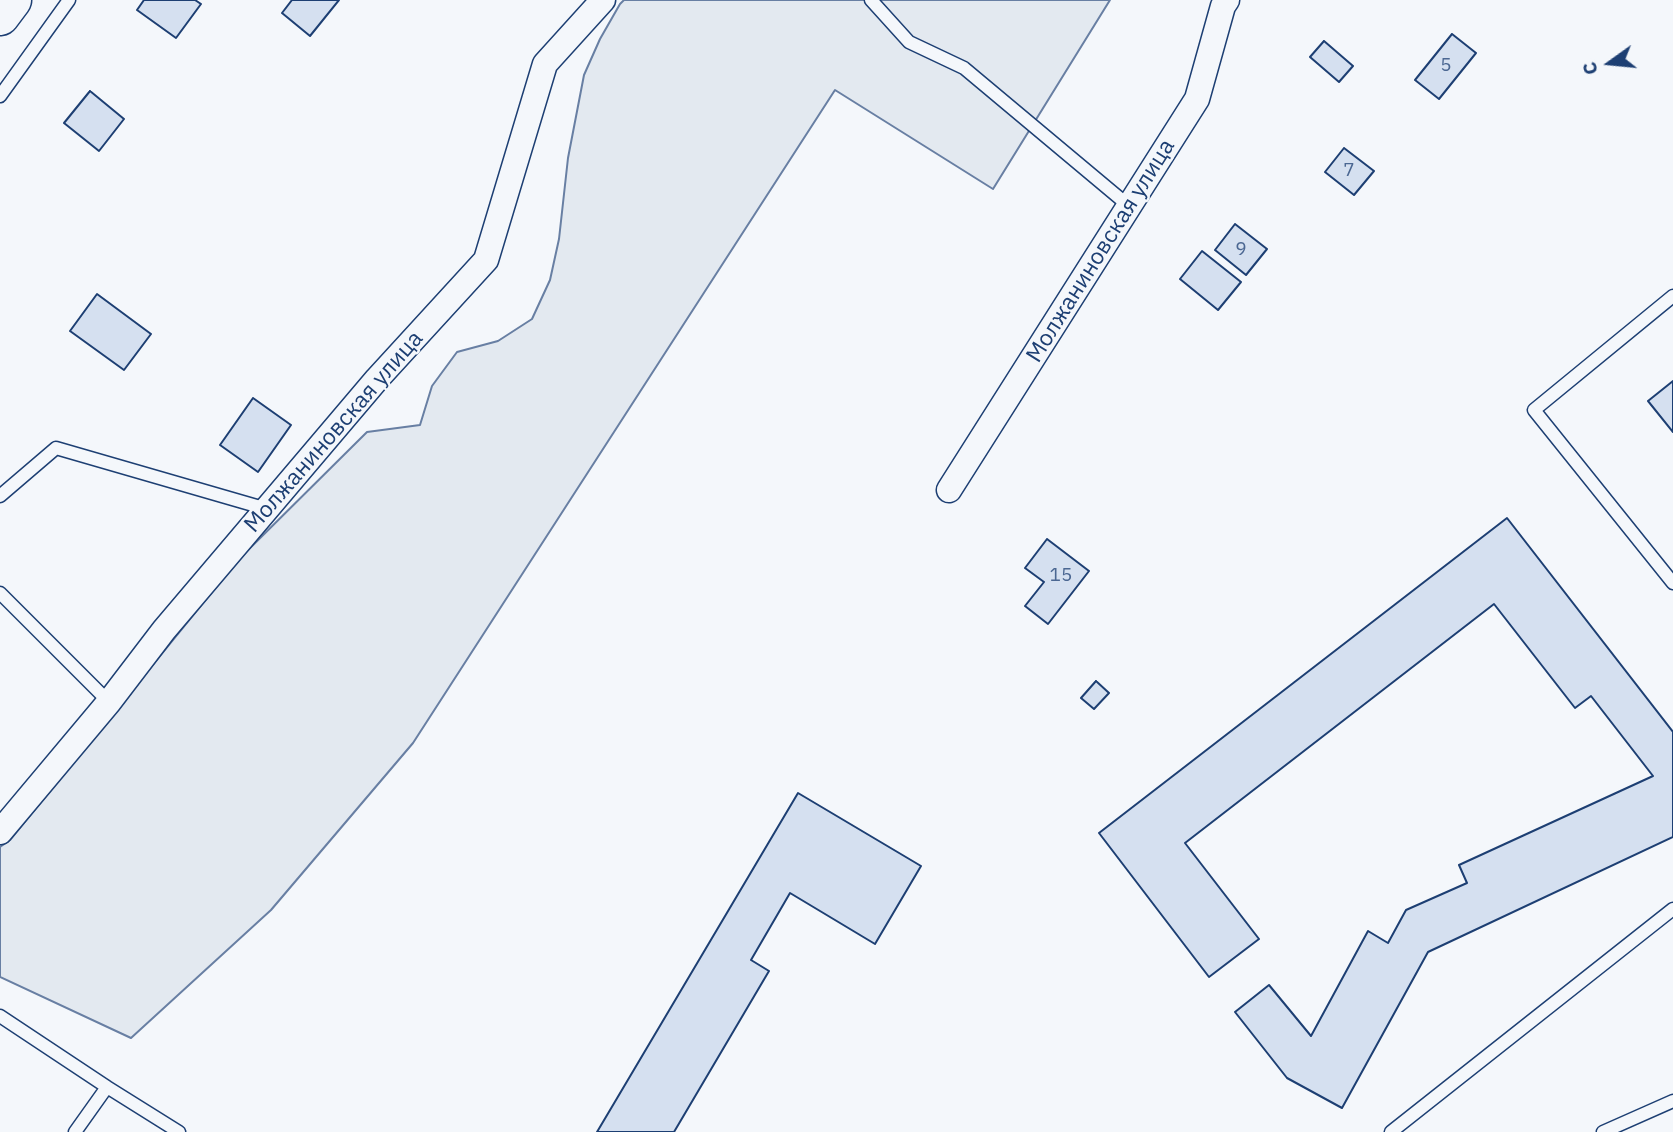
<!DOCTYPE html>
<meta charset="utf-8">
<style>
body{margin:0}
#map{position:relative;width:1673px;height:1132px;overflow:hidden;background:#f4f7fb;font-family:"IBM Plex Sans",sans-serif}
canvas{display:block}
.north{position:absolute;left:1575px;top:28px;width:70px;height:70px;-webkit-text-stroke:5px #f4f7fb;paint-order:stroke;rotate:255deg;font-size:19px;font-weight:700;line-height:28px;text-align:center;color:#1d3f73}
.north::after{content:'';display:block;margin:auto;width:24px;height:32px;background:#1d3f73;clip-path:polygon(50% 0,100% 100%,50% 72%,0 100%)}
</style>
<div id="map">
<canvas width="1673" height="1132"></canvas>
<div class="north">С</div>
</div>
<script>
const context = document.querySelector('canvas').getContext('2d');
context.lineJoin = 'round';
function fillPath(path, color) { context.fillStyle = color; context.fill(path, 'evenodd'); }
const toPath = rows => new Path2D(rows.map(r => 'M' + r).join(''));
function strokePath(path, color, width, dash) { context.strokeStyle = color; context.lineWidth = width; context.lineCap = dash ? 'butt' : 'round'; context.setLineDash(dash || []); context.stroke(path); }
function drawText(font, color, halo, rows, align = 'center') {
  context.font = font + ' "IBM Plex Sans",sans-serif'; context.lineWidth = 5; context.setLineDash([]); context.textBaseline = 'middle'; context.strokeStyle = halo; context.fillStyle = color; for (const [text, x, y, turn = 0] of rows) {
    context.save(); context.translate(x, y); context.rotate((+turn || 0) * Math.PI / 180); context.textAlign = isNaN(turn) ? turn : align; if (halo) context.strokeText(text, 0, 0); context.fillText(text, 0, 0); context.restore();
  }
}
const green = toPath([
 [624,0,1110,0,993,189,835,90,413,743,271,910,131,1038,0,977,0,847,10,840,238,560,367,432,420,425,432,386,457,352,498,341,532,319,550,280,559,239,568,158,584,75,600,39,620,4,624,0]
]);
fillPath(green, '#e3e9f0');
strokePath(green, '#687fa3', 2);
const building = toPath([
 [144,0,195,0,201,4,176,38,137,10,144,0],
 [292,0,339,0,310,36,282,13,292,0],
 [1452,34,1476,53,1439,99,1415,80,1452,34],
 [1324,41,1353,66,1339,82,1310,57,1324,41],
 [90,91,124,119,99,151,64,123,90,91],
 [1344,148,1374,171,1354,195,1325,172,1344,148],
 [1235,224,1267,249,1246,275,1215,250,1235,224],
 [1202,251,1241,282,1218,310,1180,279,1202,251],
 [97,294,151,334,124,370,70,331,97,294],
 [1673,381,1673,432,1648,401,1673,381],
 [253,398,291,425,258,472,220,445,253,398],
 [1507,518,1673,732,1673,837,1428,952,1342,1108,1287,1078,1235,1012,1269,985,1311,1036,1368,931,1388,943,1406,910,1467,883,1459,865,1653,776,1591,696,1575,708,1494,604,1185,843,1259,939,1209,977,1099,833,1507,518],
 [1047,539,1089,571,1048,624,1025,606,1044,582,1025,568,1047,539],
 [1096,681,1109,693,1094,709,1081,698,1096,681],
 [798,793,921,866,875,944,790,893,751,960,769,971,674,1132,597,1132,798,793]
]);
fillPath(building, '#d5e0f0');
strokePath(building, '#1d3f73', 2);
const service = toPath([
 [871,0,909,42,964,68,1129,206],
 [0,96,69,0],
 [1673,296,1534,410,1673,583],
 [0,496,56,448,267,509],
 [0,593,109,702],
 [0,1016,107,1087,75,1132],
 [107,1087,179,1132],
 [1391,1132,1673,909],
 [1603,1132,1673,1101]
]);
const minor = toPath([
 [949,490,1197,99,1223,6,1227,0],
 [0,832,109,702,164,630,377,379,486,260,545,64,603,0]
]);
const trunk = toPath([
 [0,16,12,0]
]);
strokePath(service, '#1d3f73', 15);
strokePath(minor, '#1d3f73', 27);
strokePath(trunk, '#1d3f73', 41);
strokePath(service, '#f4f7fb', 12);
strokePath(minor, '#f4f7fb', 24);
strokePath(trunk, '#f4f7fb', 38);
drawText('19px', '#4b6792', null, [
 ["5",1446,66],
 ["7",1349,171],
 ["9",1241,250],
 ["15",1061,576]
]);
drawText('23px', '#1d3f73', '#f4f7fb', [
 ["Молжаниновская улица",1101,251,-58],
 ["Молжаниновская улица",334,432,-49]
]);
</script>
